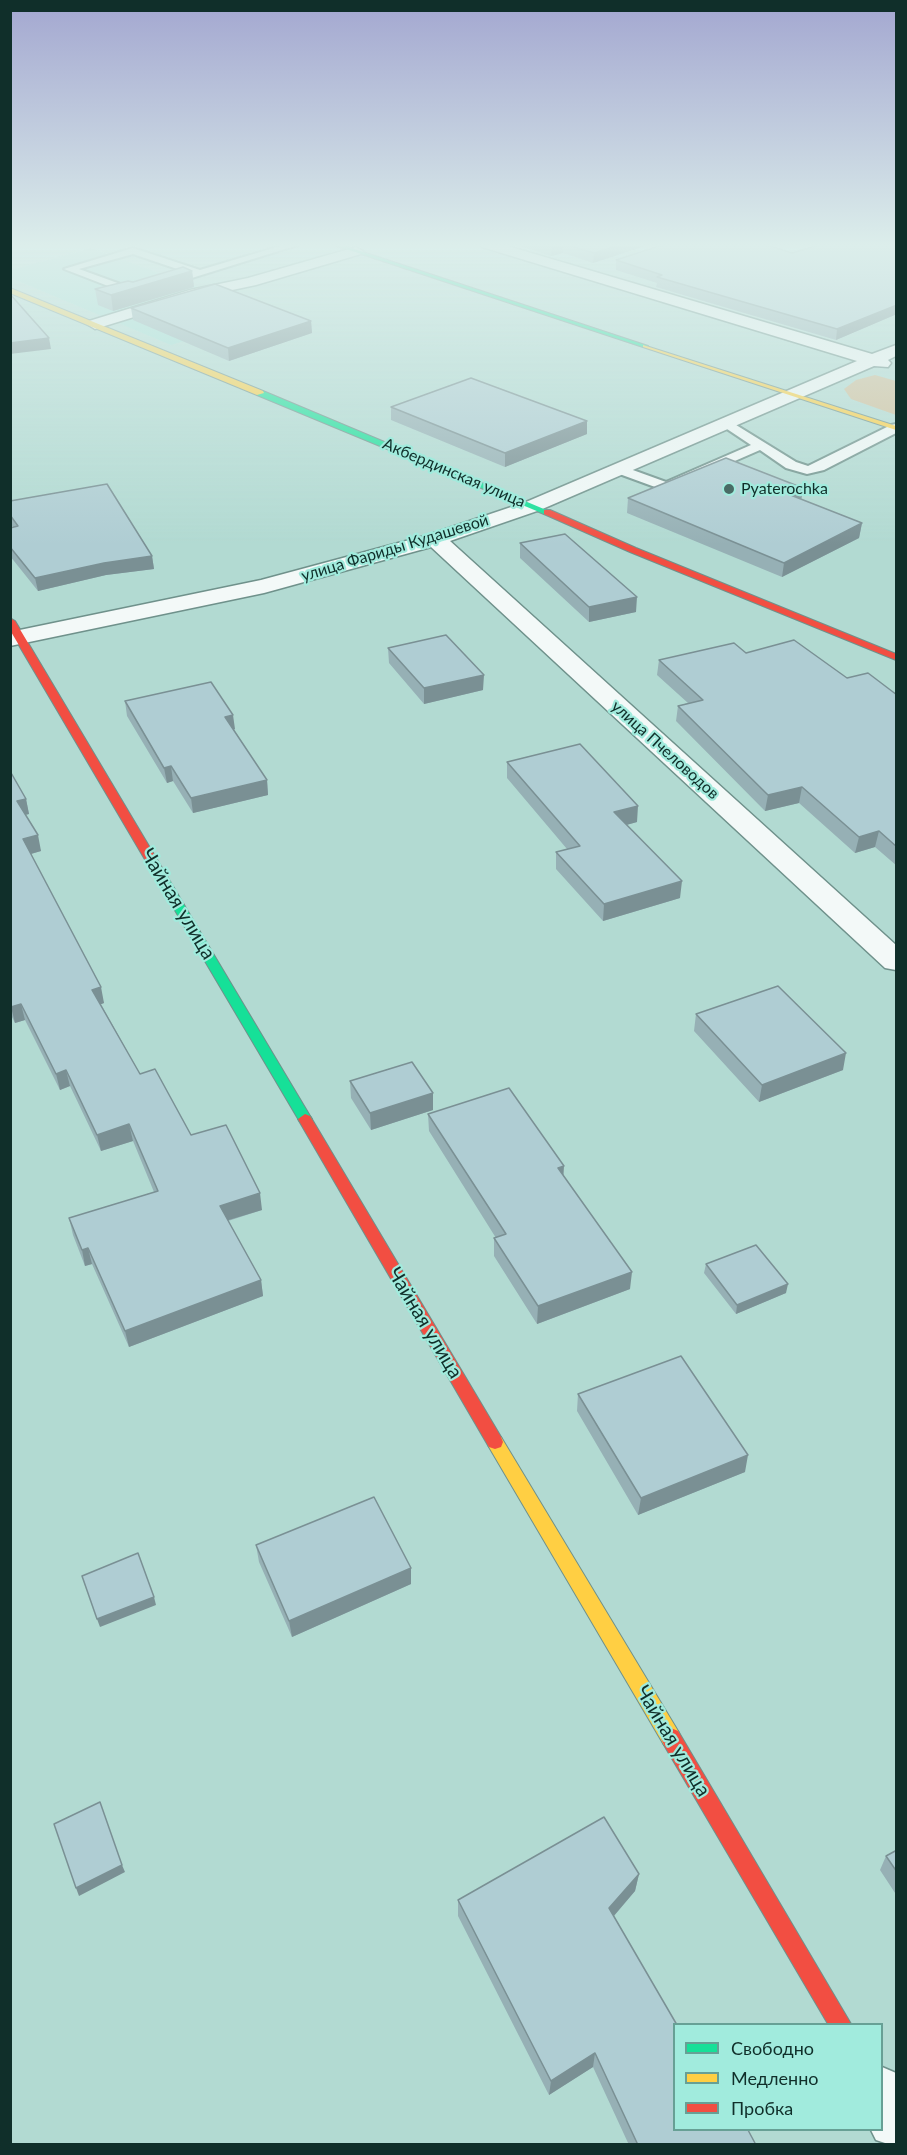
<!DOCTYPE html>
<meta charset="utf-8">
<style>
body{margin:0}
#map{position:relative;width:907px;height:2155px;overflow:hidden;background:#b2dad2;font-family:Lato,sans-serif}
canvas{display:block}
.frame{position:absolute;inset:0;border:12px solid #102f2a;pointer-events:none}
.legend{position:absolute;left:673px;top:2023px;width:210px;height:108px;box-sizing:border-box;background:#a1ebdd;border:2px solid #67a095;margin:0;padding:8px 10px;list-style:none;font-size:18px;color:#102f2a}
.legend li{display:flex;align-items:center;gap:12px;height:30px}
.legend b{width:30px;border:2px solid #67a095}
</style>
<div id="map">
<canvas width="907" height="2155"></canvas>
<div class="frame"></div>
<ul class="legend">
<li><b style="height:8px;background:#16e098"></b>Свободно</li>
<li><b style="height:8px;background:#ffcf43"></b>Медленно</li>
<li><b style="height:8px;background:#f24e42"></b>Пробка</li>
</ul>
</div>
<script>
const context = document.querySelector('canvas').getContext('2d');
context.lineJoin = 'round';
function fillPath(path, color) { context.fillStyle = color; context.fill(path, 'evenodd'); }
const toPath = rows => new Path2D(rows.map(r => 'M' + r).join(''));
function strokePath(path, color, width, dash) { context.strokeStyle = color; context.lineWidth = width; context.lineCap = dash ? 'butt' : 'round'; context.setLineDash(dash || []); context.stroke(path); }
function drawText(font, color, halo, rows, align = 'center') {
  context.font = font + ' Lato,sans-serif'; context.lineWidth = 4.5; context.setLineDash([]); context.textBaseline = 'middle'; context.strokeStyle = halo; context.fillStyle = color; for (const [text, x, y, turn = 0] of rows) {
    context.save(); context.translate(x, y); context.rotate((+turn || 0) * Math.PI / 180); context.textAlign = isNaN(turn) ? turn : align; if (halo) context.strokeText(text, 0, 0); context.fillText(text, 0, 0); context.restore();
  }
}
fillPath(toPath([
 [91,248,270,314,171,345,11,278,11,270]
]), '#9edfd4');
fillPath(toPath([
 [875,375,896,381,896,415,851,399,844,389,856,380]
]), '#d1be99');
const lane = toPath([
 [287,244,301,244,134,296,64,269,133,248,200,270,287,244],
 [133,254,189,273,134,289,79,269,133,254],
 [728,420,796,462,808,466,891,425,896,424,896,433,824,470,807,474,786,468,760,450,666,491,614,472,612,469,619,465,666,482,751,445,724,427,722,424,728,420]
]);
const street = toPath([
 [480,244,501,244,872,354,896,345,896,356,888,360,891,363,888,367,874,366,540,510,450,541,896,945,896,970,885,968,431,547,264,593,10,646,10,632,261,580,428,535,526,502,857,361,482,247,480,244],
 [356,247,363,251,361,254,256,285,199,297,95,329,87,324,89,321,190,290,248,278,356,247],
 [882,2067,896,2073,896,2144,888,2144,876,2140,871,2130,882,2130,882,2067]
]);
const fast = toPath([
 [331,244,339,244,648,346,643,347,331,244],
 [257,391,263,391,551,512,544,514,257,395,257,391],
 [156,865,162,868,310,1116,312,1119,310,1122,300,1122,150,868,156,865]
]);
const slow = toPath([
 [10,288,263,391,264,393,257,395,10,293,10,288],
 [643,345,896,426,896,430,643,347,643,345],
 [495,1435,501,1437,678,1731,681,1738,678,1745,671,1748,664,1745,489,1447,487,1442,489,1437,495,1435]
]);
const jam = toPath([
 [544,510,550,510,636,548,896,654,896,660,630,552,544,514,544,510],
 [10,618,15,621,162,868,160,870,156,871,150,868,10,630,10,618],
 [305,1114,310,1116,501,1437,503,1442,501,1447,495,1449,489,1447,298,1119,305,1114],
 [671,1728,678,1731,851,2024,828,2024,664,1745,661,1738,664,1731,671,1728]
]);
strokePath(lane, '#6f918b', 4);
strokePath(street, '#6f918b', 3);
strokePath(fast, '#6f918b', 2);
strokePath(slow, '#6f918b', 2);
strokePath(jam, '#6f918b', 2);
fillPath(lane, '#f3f9f8');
fillPath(street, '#f3f9f8');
fillPath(fast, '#16e098');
fillPath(slow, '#ffcf43');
fillPath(jam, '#f24e42');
fillPath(toPath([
 [513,244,651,244,593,263,563,253,551,256],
 [897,244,897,314,836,340,656,287,657,283,616,270,616,260,792,253],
 [192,271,194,287,113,311,98,305,95,289],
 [131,308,311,321,312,333,229,361,133,320],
 [391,407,587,434,505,467,391,420],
 [628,498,801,499,862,523,859,538,782,577,627,513],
 [10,501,152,556,154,569,106,575,38,591,10,556,10,528,13,527,10,523],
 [520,543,636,612,589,622,520,558],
 [388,648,483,690,424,704,389,663],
 [746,653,847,678,897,695,897,866,875,847,855,853,799,803,765,811,676,721,678,706,688,703,657,675,659,660],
 [125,701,235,729,234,730,267,780,268,795,193,813,173,781,167,783,127,716],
 [507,762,637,822,626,825,680,898,603,921,556,869,556,852,567,849,507,778],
 [10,771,26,799,29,814,25,815,41,851,31,854,104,1003,101,1004,140,1074,191,1135,262,1210,228,1221,261,1280,263,1296,129,1347,92,1264,85,1266,73,1235,69,1218,154,1192,133,1141,101,1151,70,1086,60,1090,25,1020,15,1023,10,1013],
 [696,1014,843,1070,759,1102,694,1031],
 [350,1081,433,1093,433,1110,371,1130,351,1098],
 [428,1114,564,1176,630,1289,537,1324,494,1256,494,1238,496,1238,429,1131],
 [706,1264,786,1293,736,1314,704,1273],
 [578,1394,745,1472,638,1515,577,1411],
 [256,1545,411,1568,411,1584,292,1637,259,1562],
 [897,1850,897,1896,880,1870,886,1856],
 [639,1874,635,1891,614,1916,675,2025,756,2145,629,2145,593,2067,549,2095,458,1916,458,1900]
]), '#96b0b5');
fillPath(toPath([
 [563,244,563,253,551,256,552,246],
 [623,244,651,244,593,263,594,253],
 [192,271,194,287,113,311,111,295],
 [897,305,897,314,836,340,837,329],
 [311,321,312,333,229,361,228,348],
 [49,338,51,349,10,354,10,343],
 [587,421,587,434,505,467,505,453],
 [803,488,801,502,788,494],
 [862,523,859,538,782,577,784,563],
 [152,556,154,569,106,575,38,591,35,578,104,563],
 [637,597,636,612,589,622,589,607],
 [484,675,483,690,424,704,424,688],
 [233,715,235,729,226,731,225,717],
 [171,766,173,781,167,783,164,768],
 [267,780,268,795,193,813,191,798],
 [802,787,799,803,765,811,768,795],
 [26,799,29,814,20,816,17,801],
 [638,806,637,822,612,829,614,812],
 [879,831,875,847,855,853,859,837],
 [38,835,41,851,27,855,23,839],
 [682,881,680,898,603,921,604,904],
 [101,987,104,1003,96,1006,92,990],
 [21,1004,25,1020,15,1023,11,1007],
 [846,1053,843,1070,759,1102,762,1085],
 [66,1070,70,1086,60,1090,56,1074],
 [433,1093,433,1110,371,1130,370,1113],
 [129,1124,133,1141,101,1151,97,1135],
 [564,1166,563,1183,558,1168],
 [260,1193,262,1210,222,1222,220,1206],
 [88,1248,92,1264,85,1266,82,1250],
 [632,1272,630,1289,537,1324,538,1306],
 [261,1280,263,1296,129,1347,125,1331],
 [788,1284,786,1293,736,1314,737,1305],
 [748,1455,745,1472,638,1515,641,1498],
 [411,1568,411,1584,292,1637,289,1621],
 [154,1597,156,1605,100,1627,97,1619],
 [122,1865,125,1872,79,1896,76,1888],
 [639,1874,635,1891,606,1925,609,1908],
 [595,2053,593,2067,549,2095,551,2081]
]), '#7a9094');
const building = toPath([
 [543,244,562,244,552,246,543,244],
 [564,244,623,244,594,253,564,244],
 [665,244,764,244,792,253,822,244,897,244,897,305,837,329,657,277,662,275,616,260,665,244],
 [183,267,192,271,111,295,95,289,128,281,133,282,183,267],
 [215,284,311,321,228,348,131,308,215,284],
 [10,294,49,338,10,343,10,294],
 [471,378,587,421,505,453,391,407,471,378],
 [726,458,803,488,788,494,862,523,784,563,628,498,726,458],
 [107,484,152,556,104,563,35,578,10,547,10,528,18,526,10,515,10,501,107,484],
 [565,534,637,597,589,607,520,543,565,534],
 [446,635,484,675,424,688,388,648,446,635],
 [794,640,847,678,868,673,897,695,897,847,879,831,859,837,802,787,768,795,678,706,703,700,659,660,734,643,746,653,794,640],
 [211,682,233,715,225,717,267,780,191,798,171,766,164,768,125,701,211,682],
 [580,744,638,806,614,812,682,881,604,904,556,852,580,846,507,762,580,744],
 [10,771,26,799,17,801,38,835,23,839,101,987,92,990,140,1074,155,1069,191,1135,226,1125,260,1193,220,1206,261,1280,125,1331,88,1248,82,1250,69,1218,158,1191,129,1124,97,1135,66,1070,56,1074,21,1004,11,1007,10,1005,10,771],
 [778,986,846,1053,762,1085,696,1014,778,986],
 [412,1062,433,1093,370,1113,350,1081,412,1062],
 [509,1088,564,1166,558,1168,632,1272,538,1306,494,1238,506,1234,428,1114,509,1088],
 [756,1245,788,1284,737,1305,706,1264,756,1245],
 [681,1356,748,1455,641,1498,578,1394,681,1356],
 [374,1497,411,1568,289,1621,256,1545,374,1497],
 [138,1553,154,1597,97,1619,82,1576,138,1553],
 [100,1802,122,1865,76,1888,54,1824,100,1802],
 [604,1817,639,1874,609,1908,677,2025,675,2025,675,2130,748,2130,756,2145,638,2145,595,2053,551,2081,458,1900,604,1817],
 [897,1850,897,1872,886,1856,897,1850]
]);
fillPath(building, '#afcdd3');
strokePath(building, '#7a9094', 1.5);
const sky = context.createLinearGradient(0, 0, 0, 545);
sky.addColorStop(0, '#a3a7d0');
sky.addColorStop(0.45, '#dceeeb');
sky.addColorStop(1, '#dceeeb00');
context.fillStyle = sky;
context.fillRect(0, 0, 907, 545);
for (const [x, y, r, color] of [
 [729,489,6,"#496b65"]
]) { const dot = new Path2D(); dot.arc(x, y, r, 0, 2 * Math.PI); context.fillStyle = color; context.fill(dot); strokePath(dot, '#a1ebdd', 2); }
drawText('16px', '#102f2a', '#a1ebdd', [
 ["Акбердинская улица",454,473,23],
 ["улица Фариды Кудашевой",395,548,-17],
 ["улица Пчеловодов",665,750,42]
]);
drawText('16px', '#102f2a', '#a1ebdd', [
 ["Pyaterochka",741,489]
], 'left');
drawText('20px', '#102f2a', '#a1ebdd', [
 ["Чайная улица",178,904,59],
 ["Чайная улица",425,1323,59],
 ["Чайная улица",673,1741,59]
]);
</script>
